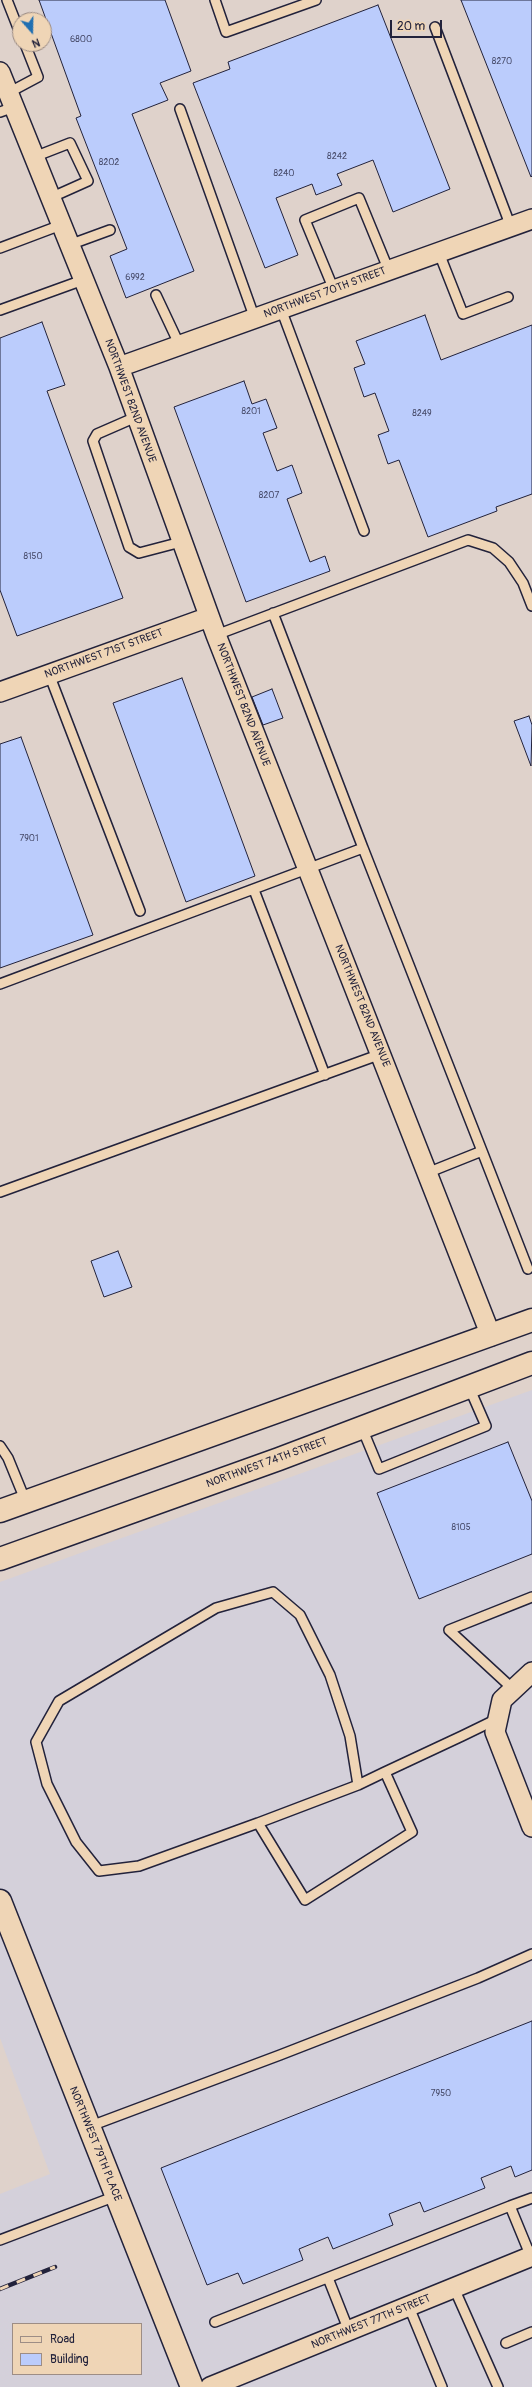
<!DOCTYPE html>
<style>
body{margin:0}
#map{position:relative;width:532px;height:2387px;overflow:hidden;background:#dfd2cb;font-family:Pangolin,sans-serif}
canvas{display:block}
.legend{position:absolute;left:12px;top:2323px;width:130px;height:52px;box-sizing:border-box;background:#efd5b6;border:1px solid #9d8d85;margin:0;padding:5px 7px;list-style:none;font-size:12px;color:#22223b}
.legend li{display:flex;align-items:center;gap:8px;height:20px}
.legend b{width:20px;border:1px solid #9d8d85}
.north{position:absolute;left:12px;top:12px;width:40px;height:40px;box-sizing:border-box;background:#efd5b6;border:1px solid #9d8d85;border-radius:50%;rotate:160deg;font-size:11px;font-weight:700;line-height:16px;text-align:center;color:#22223b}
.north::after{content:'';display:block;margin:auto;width:14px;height:18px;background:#1f6fb2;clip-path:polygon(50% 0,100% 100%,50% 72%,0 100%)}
.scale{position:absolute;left:390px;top:20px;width:52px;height:18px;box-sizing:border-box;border:2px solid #22223b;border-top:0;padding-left:5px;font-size:12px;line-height:14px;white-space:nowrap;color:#22223b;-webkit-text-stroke:3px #efd5b6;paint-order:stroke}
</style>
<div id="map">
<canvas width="532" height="2387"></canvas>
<ul class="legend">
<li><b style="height:5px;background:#efd5b6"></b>Road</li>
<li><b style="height:11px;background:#bbccfc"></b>Building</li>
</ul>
<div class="north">N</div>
<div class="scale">20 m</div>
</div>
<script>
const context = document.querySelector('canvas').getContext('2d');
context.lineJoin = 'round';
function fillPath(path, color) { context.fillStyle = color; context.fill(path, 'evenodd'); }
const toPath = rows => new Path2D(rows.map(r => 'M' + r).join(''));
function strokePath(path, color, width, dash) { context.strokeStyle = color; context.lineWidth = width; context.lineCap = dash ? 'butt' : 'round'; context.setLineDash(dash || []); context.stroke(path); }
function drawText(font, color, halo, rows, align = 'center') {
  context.font = font + ' Pangolin,sans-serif'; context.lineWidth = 3.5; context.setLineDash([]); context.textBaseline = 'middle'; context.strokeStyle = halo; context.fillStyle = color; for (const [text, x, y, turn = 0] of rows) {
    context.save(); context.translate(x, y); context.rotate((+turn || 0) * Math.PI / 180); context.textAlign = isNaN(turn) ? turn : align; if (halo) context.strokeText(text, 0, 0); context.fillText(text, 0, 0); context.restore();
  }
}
fillPath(toPath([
 [532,1390,532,2387,0,2387,0,2194,50,2174,0,2038,0,1582],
 [13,2324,141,2324,141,2374,13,2374]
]), '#d4d0da');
const building = toPath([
 [39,0,165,0,191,71,160,83,168,100,132,114,194,271,126,298,110,256,127,249,76,118,81,116,39,0],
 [461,0,532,0,532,176,531,177,461,0],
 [378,5,450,189,393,212,373,160,337,174,342,185,316,195,312,184,276,198,298,255,265,268,193,83,230,69,228,62,378,5],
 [425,315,441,360,532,325,532,494,496,507,497,511,428,537,399,460,388,464,378,435,389,431,375,393,364,397,354,368,365,364,356,341,425,315],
 [42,322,65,385,47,391,123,598,17,636,0,590,0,338,42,322],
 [244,381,252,404,266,399,277,428,263,433,277,471,292,465,302,493,287,499,310,562,325,556,330,571,246,602,174,407,244,381],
 [182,678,255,876,186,902,113,703,182,678],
 [272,689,283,718,263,725,252,697,272,689],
 [529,716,532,725,531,766,514,721,529,716],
 [21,737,93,935,0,968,0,744,21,737],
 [118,1251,132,1287,104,1297,91,1261,118,1251],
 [508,1442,532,1501,532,1554,419,1599,377,1493,508,1442],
 [532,2021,532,2170,515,2177,511,2166,481,2178,485,2188,424,2212,420,2202,389,2214,393,2225,333,2249,328,2237,299,2249,303,2260,243,2284,238,2273,207,2285,161,2168,532,2021]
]);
fillPath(building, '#bbccfc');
strokePath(building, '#22223b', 1);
const lane = toPath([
 [7,0,20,33],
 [215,0,226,32,316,0],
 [435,27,511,227],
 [8,93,38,77,25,44],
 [180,109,255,319],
 [0,112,14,107],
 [34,157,70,143,88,181,50,198],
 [69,245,110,230],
 [0,248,61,225],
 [439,253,463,314,508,297],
 [334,290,305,220,359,198,389,271],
 [156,295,180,346],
 [281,309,364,531],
 [0,310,83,280],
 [136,417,97,434,93,441,129,547,139,553,181,542],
 [216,635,468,540,493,548,509,562,523,583,532,606],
 [49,674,140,911],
 [363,848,482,1151,427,1173],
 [254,890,325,1075],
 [0,984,363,848,273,613],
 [482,1151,528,1269],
 [0,1192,381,1054],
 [362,1428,379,1469,486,1426,469,1387],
 [0,1446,8,1458,26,1502],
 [513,1689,449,1630,532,1597],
 [385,1772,412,1832,305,1900,258,1823,358,1785,385,1772,462,1736,497,1719],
 [258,1823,139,1866,99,1871,76,1842,47,1784,36,1742,59,1701,216,1608,273,1592,300,1615,330,1675,350,1736,358,1785],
 [88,2127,280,2055,478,1978,532,1954],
 [0,2240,116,2196],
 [531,2257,510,2206,532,2198],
 [328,2278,349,2331],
 [454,2288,498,2387],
 [409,2307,442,2387],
 [215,2322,510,2206],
 [506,2343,532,2332]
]);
const street = toPath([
 [0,72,119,367,216,635,491,1336],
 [119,367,532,219],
 [0,692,209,617],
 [532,1672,502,1700,495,1732,532,1827],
 [210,2387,532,2256]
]);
const secondary = toPath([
 [0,1901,192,2387]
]);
const primary = toPath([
 [0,1511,532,1320],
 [0,1559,279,1459,532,1363]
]);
strokePath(lane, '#22223b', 12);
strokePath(street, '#22223b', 22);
strokePath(secondary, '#22223b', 25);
strokePath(primary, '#22223b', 25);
strokePath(lane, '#efd5b6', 9);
strokePath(street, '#efd5b6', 19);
strokePath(secondary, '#efd5b6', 22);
strokePath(primary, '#efd5b6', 22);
const rail = toPath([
 [0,2289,55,2267]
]);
strokePath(rail, '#22223b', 4.5);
strokePath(rail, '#efd5b6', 3, [9]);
drawText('9px', '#484c6b', null, [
 ["6800",81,40],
 ["8270",502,62],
 ["8242",337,157],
 ["8202",109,163],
 ["8240",284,174],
 ["6992",135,278],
 ["8201",251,412],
 ["8249",422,414],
 ["8207",269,496],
 ["8150",33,557],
 ["7901",29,839],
 ["8105",461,1528],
 ["7950",441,2094]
]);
drawText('11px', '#22223b', '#efd5b6', [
 ["NORTHWEST 70TH STREET",325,293,-20],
 ["NORTHWEST 82ND AVENUE",130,401,70],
 ["NORTHWEST 71ST STREET",104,654,-20],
 ["NORTHWEST 82ND AVENUE",243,705,69],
 ["NORTHWEST 82ND AVENUE",362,1006,68],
 ["NORTHWEST 74TH STREET",267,1463,-20],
 ["NORTHWEST 79TH PLACE",95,2144,68],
 ["NORTHWEST 77TH STREET",371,2322,-22]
]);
</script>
